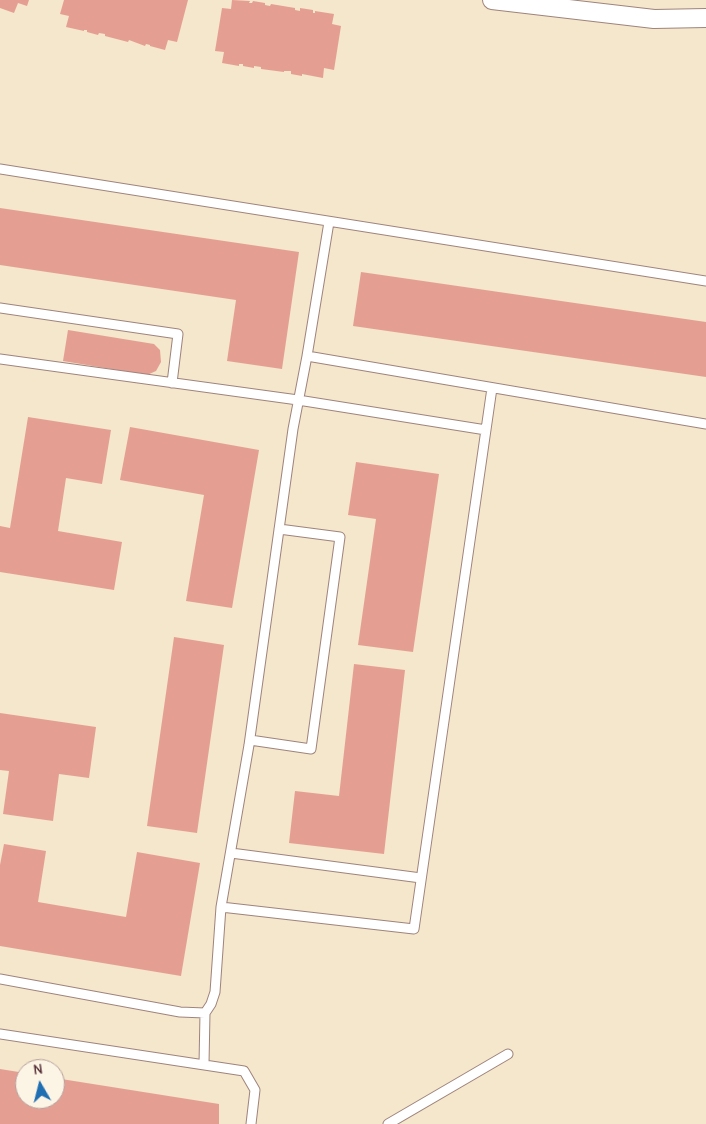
<!DOCTYPE html>
<style>
body{margin:0}
#map{position:relative;width:706px;height:1124px;overflow:hidden;background:#f4e7cc;font-family:"Comic Neue",sans-serif}
canvas{display:block}
.north{position:absolute;left:15px;top:1059px;width:50px;height:50px;box-sizing:border-box;background:#fcf5e5;border:1px solid #b59f9b;border-radius:50%;rotate:352deg;font-size:14px;font-weight:700;line-height:20px;text-align:center;color:#4a1f2b}
.north::after{content:'';display:block;margin:auto;width:18px;height:22px;background:#1f6fb2;clip-path:polygon(50% 0,100% 100%,50% 72%,0 100%)}
</style>
<div id="map">
<canvas width="706" height="1124"></canvas>
<div class="north">N</div>
</div>
<script>
const context = document.querySelector('canvas').getContext('2d');
context.lineJoin = 'round';
function fillPath(path, color) { context.fillStyle = color; context.fill(path, 'evenodd'); }
const toPath = rows => new Path2D(rows.map(r => 'M' + r).join(''));
function strokePath(path, color, width, dash) { context.strokeStyle = color; context.lineWidth = width; context.lineCap = dash ? 'butt' : 'round'; context.setLineDash(dash || []); context.stroke(path); }
fillPath(toPath([
 [0,0,29,0,27,6,18,3,14,13,0,8],
 [64,0,188,0,177,42,168,40,165,50,150,46,150,45,146,44,145,46,129,40,128,42,105,36,105,34,99,33,98,35,87,32,87,30,84,30,84,31,66,27,69,16,60,14],
 [232,0,250,1,249,3,252,3,253,1,265,3,265,5,270,6,271,4,295,8,295,10,300,11,300,8,313,10,313,13,315,13,315,11,334,14,332,24,341,26,334,70,324,68,323,78,302,74,302,76,291,74,291,71,284,71,284,72,261,69,261,67,254,66,254,68,243,66,243,64,239,64,239,66,222,63,224,52,215,51,222,8,231,9],
 [0,208,299,252,282,369,227,361,236,300,0,265],
 [361,272,706,322,706,377,353,326],
 [68,330,154,344,160,350,161,362,156,371,147,375,63,361],
 [28,417,111,430,102,484,66,478,58,531,122,542,114,590,0,572,0,526,10,528],
 [130,427,259,450,232,608,186,601,204,495,120,480],
 [356,462,439,474,413,652,358,645,376,519,348,515],
 [174,637,224,645,197,833,147,826],
 [354,664,405,670,384,854,289,843,295,791,339,796],
 [0,713,96,727,89,778,59,774,53,821,3,814,9,771,0,770],
 [4,844,46,851,38,902,126,917,137,852,200,863,181,976,0,946,0,865],
 [0,1069,25,1073,25,1099,55,1099,55,1078,219,1104,219,1124,0,1124]
]), '#e59f92');
const service = toPath([
 [0,169,706,281],
 [0,308,178,334,172,383],
 [307,356,329,222],
 [0,359,298,400,486,430],
 [250,740,311,749,340,537,279,529],
 [231,853,421,878],
 [221,907,414,929,492,388],
 [0,979,180,1012,205,1013,211,1004,215,992,221,907,249,745,293,429,307,356,706,424],
 [0,1034,244,1071,255,1090,251,1124],
 [204,1064,205,1013],
 [388,1124,508,1054]
]);
const minor = toPath([
 [492,0,654,19,706,18]
]);
strokePath(service, '#9f837c', 11);
strokePath(minor, '#9f837c', 20);
strokePath(service, '#fff', 9);
strokePath(minor, '#fff', 18);
</script>
